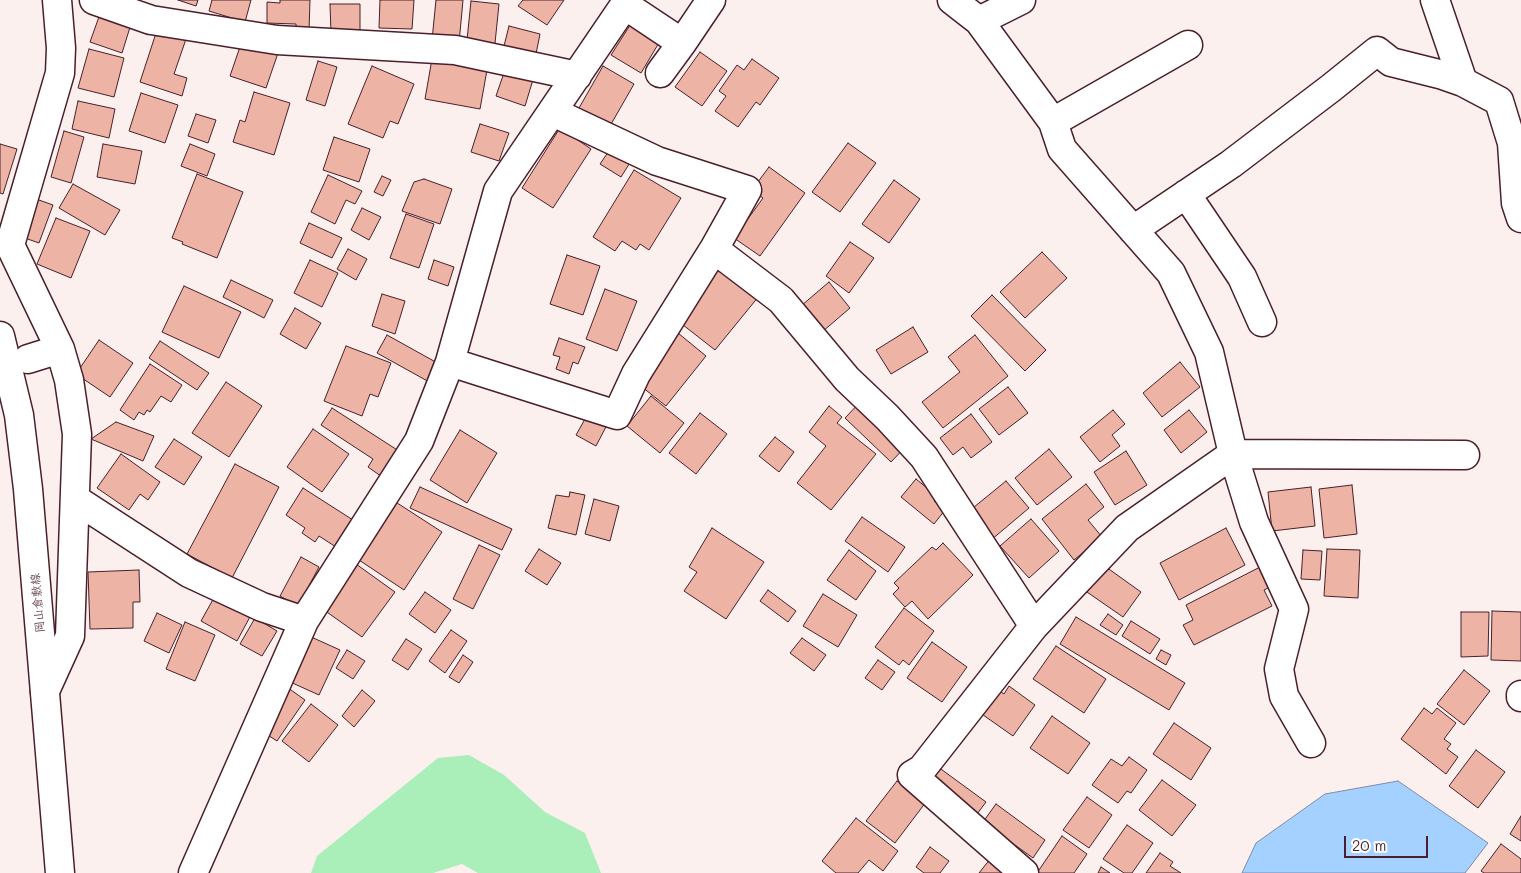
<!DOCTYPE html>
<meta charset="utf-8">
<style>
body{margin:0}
#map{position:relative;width:1521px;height:873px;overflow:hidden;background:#fbf0ed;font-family:Mali,sans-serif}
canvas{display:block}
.scale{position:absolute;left:1344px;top:836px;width:84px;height:22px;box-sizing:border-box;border:2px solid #4a1f2b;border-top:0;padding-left:6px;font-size:15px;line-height:18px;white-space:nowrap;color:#4a1f2b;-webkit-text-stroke:4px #fff;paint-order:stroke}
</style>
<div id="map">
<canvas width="1521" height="873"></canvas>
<div class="scale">20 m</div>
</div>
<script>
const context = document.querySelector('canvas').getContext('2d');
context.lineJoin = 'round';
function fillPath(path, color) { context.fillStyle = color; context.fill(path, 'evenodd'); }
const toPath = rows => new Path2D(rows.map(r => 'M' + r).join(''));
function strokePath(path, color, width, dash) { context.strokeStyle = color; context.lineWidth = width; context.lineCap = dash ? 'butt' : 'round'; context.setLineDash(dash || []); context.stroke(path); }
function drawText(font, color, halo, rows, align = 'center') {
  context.font = font + ' Mali,"Klee One",sans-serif'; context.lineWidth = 4.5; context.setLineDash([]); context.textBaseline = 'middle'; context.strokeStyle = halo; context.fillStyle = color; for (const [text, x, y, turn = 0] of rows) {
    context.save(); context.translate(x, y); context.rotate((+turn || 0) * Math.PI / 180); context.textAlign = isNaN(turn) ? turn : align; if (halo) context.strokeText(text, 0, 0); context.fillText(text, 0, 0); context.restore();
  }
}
fillPath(toPath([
 [469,755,504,775,545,812,585,833,601,873,478,873,462,864,433,873,311,873,317,856,438,758]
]), '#aaeeb9');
const water = toPath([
 [1398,781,1488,843,1465,873,1242,873,1256,843,1325,794,1398,781]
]);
fillPath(water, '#a4d1ff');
strokePath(water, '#808aaa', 1);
const building = toPath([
 [178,0,198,0,196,6,178,0],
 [212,0,251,0,245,22,209,11,212,0],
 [280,0,310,0,309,31,296,31,296,24,267,23,267,2,280,3,280,0],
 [380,0,414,0,412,29,379,28,380,0],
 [436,0,463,0,459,43,432,40,436,0],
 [523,0,564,0,547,25,518,6,523,0],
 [471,1,499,4,494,53,466,50,471,1],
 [330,4,360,4,360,32,331,33,330,4],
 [100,14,131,24,122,53,90,42,100,14],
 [634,19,663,36,641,73,611,55,634,19],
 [509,26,540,34,536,54,504,46,509,26],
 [157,30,186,39,174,74,187,78,182,96,140,82,157,30],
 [242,41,278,53,266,88,230,76,242,41],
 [89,49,124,58,114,97,78,88,89,49],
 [700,52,727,71,702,106,675,87,700,52],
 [432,59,487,70,480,109,425,99,432,59],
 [752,59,779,78,760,105,756,102,738,127,715,111,726,96,719,91,737,65,744,70,752,59],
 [318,61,337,67,325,106,306,100,318,61],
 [507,64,535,73,525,106,496,96,507,64],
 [372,66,414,84,398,124,390,121,383,138,348,124,372,66],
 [603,66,634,84,610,126,579,108,603,66],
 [254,92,290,103,274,155,233,142,240,120,245,122,254,92],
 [141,93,178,105,165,143,129,131,141,93],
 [78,101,115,109,109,138,72,129,78,101],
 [196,114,216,120,208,143,188,136,196,114],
 [480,124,509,133,499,161,471,152,480,124],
 [560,128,591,149,553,208,522,188,560,128],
 [64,131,84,137,71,183,51,177,64,131],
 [334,137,370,149,359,182,323,170,334,137],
 [848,143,876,163,840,212,812,192,848,143],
 [0,144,17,149,3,194,0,193,0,144],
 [103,144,142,151,135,184,97,177,103,144],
 [190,144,215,154,207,176,181,166,190,144],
 [611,148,631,161,621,177,600,164,611,148],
 [769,167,805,193,760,256,734,238,763,198,752,190,769,167],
 [634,170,681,198,649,250,640,244,636,250,622,241,615,251,593,237,634,170],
 [197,174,243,192,217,258,182,244,183,242,172,238,197,174],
 [328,175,362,191,355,204,346,200,335,224,311,212,328,175],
 [382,176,391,180,383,196,374,192,382,176],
 [424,179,452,189,440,224,402,211,414,182,424,179],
 [894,180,920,199,889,243,862,224,894,180],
 [73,184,120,210,105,235,59,208,73,184],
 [36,199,53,205,39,243,22,237,36,199],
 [362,208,381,217,369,240,351,230,362,208],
 [406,214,434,224,419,268,390,258,406,214],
 [56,218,90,231,71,278,37,264,56,218],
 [309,223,342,238,332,258,300,243,309,223],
 [850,242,874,258,849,293,826,276,850,242],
 [348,249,367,259,356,280,337,269,348,249],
 [1042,252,1067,278,1025,318,1000,292,1042,252],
 [567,255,600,266,583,315,550,304,567,255],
 [310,260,338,273,322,307,294,293,310,260],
 [434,260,454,267,448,286,428,279,434,260],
 [721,266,759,296,715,350,678,321,721,266],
 [231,280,273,300,264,318,223,297,231,280],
 [829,282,850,308,822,332,801,306,829,282],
 [184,286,241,312,219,358,162,332,184,286],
 [605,289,637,301,617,351,586,339,605,289],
 [382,294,405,301,395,334,372,326,382,294],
 [992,295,1046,350,1025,371,971,316,992,295],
 [295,308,321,323,306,349,280,334,295,308],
 [913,327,928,352,891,374,876,350,913,327],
 [678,333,706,356,666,406,637,383,678,333],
 [387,335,441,365,431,383,377,353,387,335],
 [975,335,1008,376,943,428,922,402,960,372,948,357,975,335],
 [559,338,585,347,578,364,573,362,569,374,556,369,560,357,553,355,559,338],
 [99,340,133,363,110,397,76,374,99,340],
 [160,341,209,373,197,390,149,358,160,341],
 [346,346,391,363,378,397,370,394,362,416,324,401,346,346],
 [1180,362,1200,387,1162,417,1143,393,1180,362],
 [150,364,182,385,171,402,161,396,150,412,147,410,144,415,139,412,134,420,120,410,150,364],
 [226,382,262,406,229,457,192,433,226,382],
 [1008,387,1028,413,999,435,979,409,1008,387],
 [651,396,684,423,660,453,627,426,651,396],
 [863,399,909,443,891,462,845,418,863,399],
 [829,406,842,417,837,423,876,454,831,510,797,483,826,446,809,432,829,406],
 [332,408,402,453,385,479,368,467,373,459,321,425,332,408],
 [1113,410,1125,424,1112,435,1120,446,1100,462,1080,437,1113,410],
 [1189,410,1207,432,1181,453,1164,430,1189,410],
 [589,412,608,423,596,446,576,435,589,412],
 [700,413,727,434,696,474,669,453,700,413],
 [971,414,992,442,971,458,963,447,953,455,940,438,971,414],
 [116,422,154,436,143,461,91,439,116,422],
 [313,429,349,454,322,492,287,467,313,429],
 [460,430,497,453,467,503,430,480,460,430],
 [775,437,794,452,779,472,759,456,775,437],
 [174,439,202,457,184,485,155,467,174,439],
 [1049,449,1072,477,1037,505,1015,478,1049,449],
 [1126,451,1147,485,1115,505,1094,472,1126,451],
 [121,454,160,482,148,500,140,494,129,510,97,488,121,454],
 [235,464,279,487,232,578,187,554,235,464],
 [916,479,938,497,934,501,945,510,934,524,901,497,916,479],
 [1006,481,1029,508,991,540,968,512,1006,481],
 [1086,484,1104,507,1088,520,1102,537,1074,560,1042,519,1086,484],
 [1352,485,1357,534,1324,538,1319,489,1352,485],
 [420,487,512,529,502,550,410,508,420,487],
 [1311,487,1315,526,1272,531,1268,492,1311,487],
 [303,488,353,520,336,547,319,536,315,542,302,533,305,528,286,515,303,488],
 [570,492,585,495,576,535,548,528,556,495,569,497,570,492],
 [391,499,442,532,404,590,353,556,391,499],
 [594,499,619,506,610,541,585,534,594,499],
 [862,517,905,547,888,572,845,541,862,517],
 [1031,519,1059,551,1029,578,1000,546,1031,519],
 [712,528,764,562,726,619,684,591,697,572,689,567,712,528],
 [1226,528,1245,565,1179,600,1160,563,1226,528],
 [943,543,973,575,928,619,912,601,905,607,893,594,899,588,894,583,932,547,936,550,943,543],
 [479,545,500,555,473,609,453,599,479,545],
 [539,549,561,563,547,585,525,571,539,549],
 [1327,549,1360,550,1358,598,1324,596,1327,549],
 [849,550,876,571,856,600,827,580,849,550],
 [1303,550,1322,551,1320,580,1301,579,1303,550],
 [301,557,319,567,298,606,280,596,301,557],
 [356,564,395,592,362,637,324,610,356,564],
 [1262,566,1272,586,1264,590,1272,606,1194,645,1183,625,1193,620,1186,605,1262,566],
 [1106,567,1141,592,1123,617,1087,592,1106,567],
 [139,570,140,602,133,602,133,628,90,629,88,572,139,570],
 [768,590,796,611,788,622,760,601,768,590],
 [425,592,451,610,435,633,409,614,425,592],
 [823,594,857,615,838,647,803,626,823,594],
 [215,596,251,615,237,641,201,621,215,596],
 [904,608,934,631,909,665,903,660,899,665,875,647,904,608],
 [1492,611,1521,612,1521,661,1491,660,1492,611],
 [1461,612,1489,612,1488,656,1461,657,1461,612],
 [157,613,182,625,169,653,144,641,157,613],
 [1108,614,1123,625,1116,635,1100,625,1108,614],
 [1076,617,1185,683,1169,710,1060,644,1076,617],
 [255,618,277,631,262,656,240,644,255,618],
 [1131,621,1160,639,1150,654,1122,636,1131,621],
 [185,622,215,635,195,681,166,669,185,622],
 [451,630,467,641,445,673,429,661,451,630],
 [309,636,340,650,319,695,288,681,309,636],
 [802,638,826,655,814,671,790,653,802,638],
 [406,639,422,649,408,670,392,660,406,639],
 [932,642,967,667,942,702,907,678,932,642],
 [1056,646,1106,679,1084,713,1033,679,1056,646],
 [347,650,365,661,353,679,336,668,347,650],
 [1161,650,1171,655,1166,665,1156,659,1161,650],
 [463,655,473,662,459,683,449,677,463,655],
 [878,660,895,672,882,690,865,678,878,660],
 [1464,670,1490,691,1464,725,1437,704,1464,670],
 [284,685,305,700,277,741,263,732,284,685],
 [993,686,1004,694,1009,686,1035,705,1013,736,976,710,993,686],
 [362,690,375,701,354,727,342,716,362,690],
 [311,704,338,725,309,762,282,741,311,704],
 [1424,708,1432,714,1437,708,1456,723,1444,739,1451,744,1447,749,1458,757,1446,774,1401,739,1424,708],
 [1052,716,1090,743,1068,774,1030,748,1052,716],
 [1174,723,1211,748,1191,780,1153,754,1174,723],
 [1476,750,1505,772,1478,808,1449,786,1476,750],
 [1129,757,1147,770,1131,793,1127,791,1118,803,1092,785,1111,759,1122,766,1129,757],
 [934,764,986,802,977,814,926,776,934,764],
 [1162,780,1196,805,1172,836,1139,810,1162,780],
 [897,781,926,802,895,843,866,821,897,781],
 [1087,797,1112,815,1089,848,1063,830,1087,797],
 [996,804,1045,840,1033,858,983,822,996,804],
 [1521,816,1521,841,1510,834,1521,816],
 [856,818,898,851,883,871,869,860,858,873,836,873,822,861,856,818],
 [1127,825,1153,843,1132,873,1124,873,1103,859,1127,825],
 [1062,836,1087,854,1074,873,1037,873,1062,836],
 [1501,844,1521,859,1521,873,1484,873,1481,871,1501,844],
 [930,847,949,861,940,873,924,873,916,867,930,847],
 [1160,853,1173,862,1170,866,1181,873,1146,873,1160,853],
 [991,858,1010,873,979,873,991,858],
 [1101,867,1110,873,1098,873,1101,867]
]);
fillPath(building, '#edb4a5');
strokePath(building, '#4a1f2b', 1);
const minor = toPath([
 [94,0,151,20,277,40,455,50,577,76],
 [952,0,979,21,1053,122,1062,149,1171,273,1209,352,1233,454,1127,528,1034,626,922,769,912,775,1024,873],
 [1435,0,1463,82,1499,101,1512,143,1516,203,1521,218],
 [625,5,682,43,660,73],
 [979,21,1021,0],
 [682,43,711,0],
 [553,112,657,161,747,190,714,249,781,300,847,379,887,417,924,457,1034,626],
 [1053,122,1188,45],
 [1186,194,1242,277,1262,322],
 [1133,230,1231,164,1331,88,1377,51,1391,62,1443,75,1463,82],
 [28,359,60,349],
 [450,362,617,415,636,374,714,249],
 [75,499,189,573,262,607,304,621],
 [45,691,70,636,77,434,69,380,60,349,10,245,60,73,61,48,57,0],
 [1521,695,1521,697],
 [1311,743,1284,696,1279,669,1294,609,1254,522,1233,454,1465,455],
 [193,873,304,621,419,441,450,362,498,191,628,0]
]);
const major = toPath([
 [0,336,19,415,28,489,60,873]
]);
strokePath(minor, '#4a1f2b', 31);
strokePath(major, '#4a1f2b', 31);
strokePath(minor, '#fff', 28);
strokePath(major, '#fff', 28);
drawText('12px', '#4a1f2b', '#fff', [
 ["岡山倉敷線",38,603,-95]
]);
</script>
